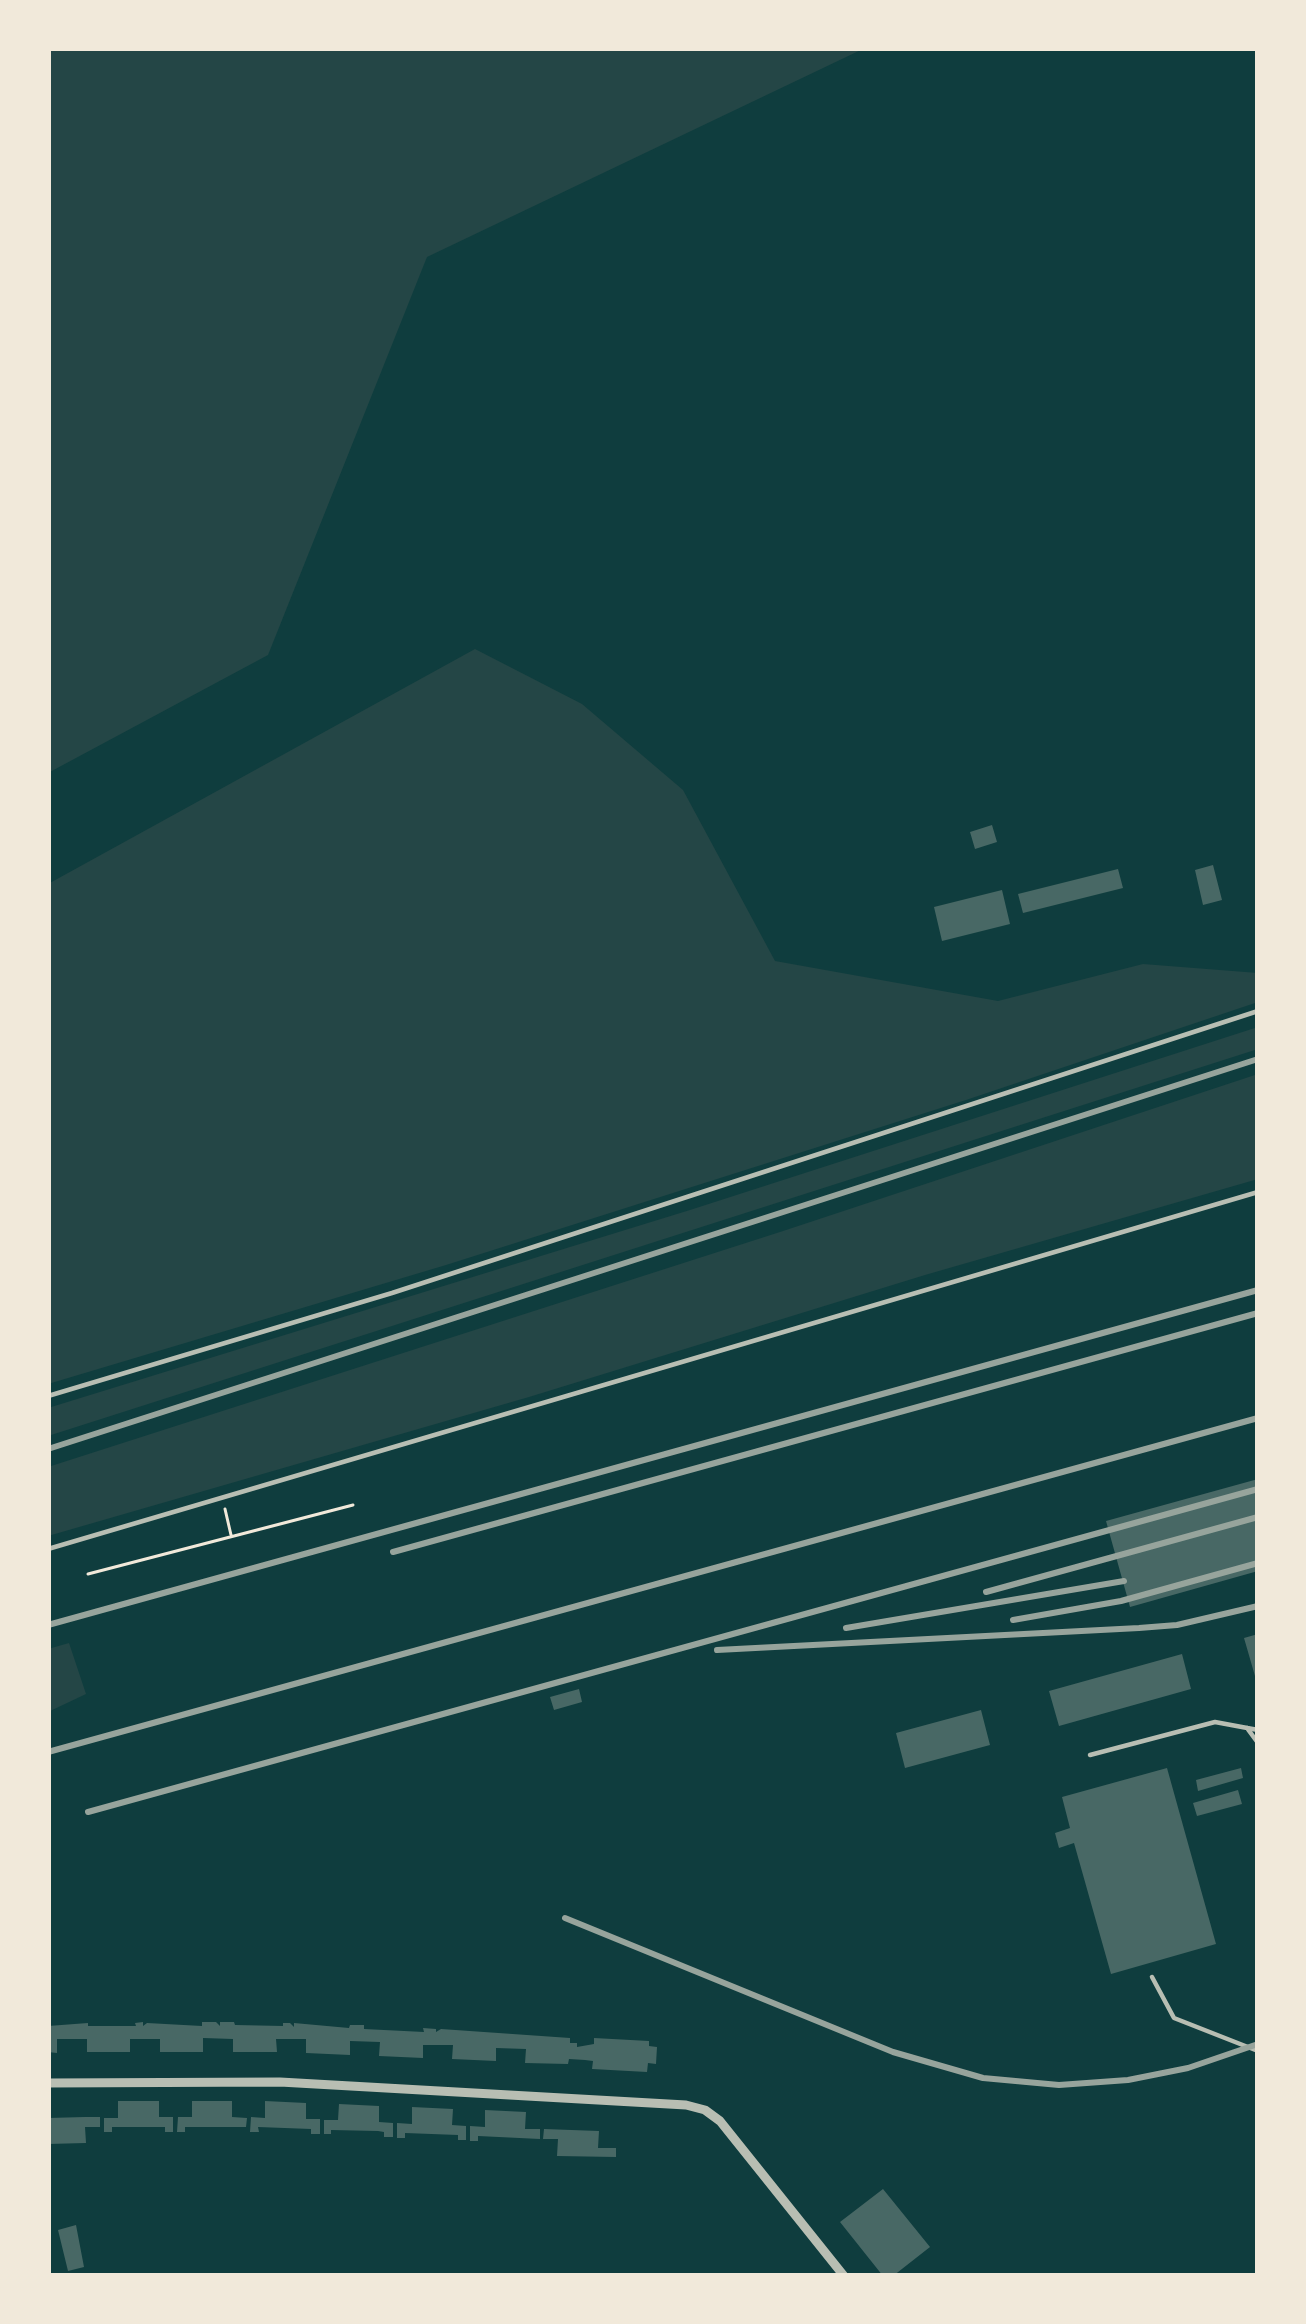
<!DOCTYPE html>
<style>
body{margin:0}
#map{position:relative;width:1306px;height:2324px;overflow:hidden;background:#0f3d3e;font-family:"Sofia Sans Condensed",sans-serif}
canvas{display:block}
.frame{position:absolute;inset:0;border:51px solid #f1e9da;pointer-events:none}
</style>
<div id="map">
<canvas width="1306" height="2324"></canvas>
<div class="frame"></div>
</div>
<script>
const context = document.querySelector('canvas').getContext('2d');
context.lineJoin = 'round';
function fillPath(path, color) { context.fillStyle = color; context.fill(path, 'evenodd'); }
const toPath = rows => new Path2D(rows.map(r => 'M' + r).join(''));
function strokePath(path, color, width, dash) { context.strokeStyle = color; context.lineWidth = width; context.lineCap = dash ? 'butt' : 'round'; context.setLineDash(dash || []); context.stroke(path); }
fillPath(toPath([
 [48,48,865,48,427,257,268,655,48,773],
 [475,649,582,704,683,790,775,961,998,1001,1143,964,1258,973,1258,1002,966,1100,446,1265,48,1384,48,884],
 [1258,1027,1258,1049,48,1436,48,1408,690,1210],
 [1258,1074,1258,1179,925,1275,529,1397,48,1536,48,1467,780,1232],
 [69,1643,86,1694,48,1712,48,1649]
]), '#244646');
fillPath(toPath([
 [992,825,997,842,975,849,970,832],
 [1213,865,1222,900,1203,905,1195,870],
 [1118,869,1123,888,1023,913,1018,894],
 [1002,890,1010,924,942,941,934,907],
 [1258,1479,1258,1571,1130,1607,1106,1521],
 [1258,1634,1258,1682,1257,1683,1244,1638],
 [1182,1654,1191,1689,1059,1726,1049,1691],
 [579,1689,582,1702,554,1710,550,1697],
 [981,1710,990,1745,905,1768,896,1733],
 [1167,1768,1216,1944,1111,1974,1074,1843,1059,1848,1055,1833,1070,1828,1062,1797],
 [1241,1768,1243,1778,1198,1791,1196,1780],
 [1238,1790,1242,1804,1197,1816,1193,1803],
 [143,2022,143,2026,147,2023,202,2026,202,2022,216,2022,220,2026,220,2022,234,2022,235,2025,283,2026,283,2023,290,2023,294,2027,294,2023,349,2028,350,2025,364,2025,364,2029,424,2032,423,2028,436,2029,436,2032,441,2029,570,2038,570,2043,577,2043,577,2047,594,2044,594,2038,649,2041,649,2046,657,2047,656,2064,648,2063,647,2072,592,2069,593,2061,585,2060,569,2059,568,2064,525,2063,526,2049,496,2048,496,2061,452,2059,453,2045,423,2045,423,2058,379,2056,380,2042,350,2041,350,2055,306,2053,306,2039,276,2039,277,2052,233,2052,233,2039,203,2038,203,2052,160,2052,160,2039,130,2039,130,2052,87,2052,87,2039,57,2039,57,2053,48,2052,48,2026,88,2023,88,2026,136,2026,135,2023],
 [118,2101,159,2101,159,2117,173,2117,173,2132,165,2132,165,2127,112,2127,112,2132,104,2132,104,2118,118,2118],
 [192,2101,232,2101,232,2117,247,2118,246,2127,185,2127,185,2132,177,2132,178,2117,192,2117],
 [265,2101,306,2103,306,2119,320,2119,320,2134,311,2134,311,2129,258,2127,259,2132,250,2132,251,2117,265,2118],
 [339,2104,379,2106,379,2122,393,2123,393,2137,384,2137,384,2132,378,2131,331,2130,331,2134,324,2134,324,2120,338,2120],
 [412,2107,453,2109,452,2125,466,2126,466,2140,458,2140,458,2135,405,2133,405,2138,397,2138,397,2123,412,2124],
 [485,2110,526,2112,525,2129,540,2129,540,2139,478,2136,478,2141,470,2141,470,2126,485,2127],
 [85,2117,100,2117,100,2127,85,2127,86,2143,48,2144,48,2118],
 [544,2129,599,2131,598,2148,616,2148,616,2157,557,2156,558,2139,543,2139],
 [883,2189,930,2247,893,2276,883,2276,840,2222],
 [76,2225,84,2267,68,2271,58,2230]
]), '#486865');
strokePath(toPath([
 [225,1509,231,1535],
 [88,1574,353,1505]
]), '#f1e9da', 3);
strokePath(toPath([
 [48,1396,392,1293,1258,1011],
 [48,1549,1258,1192],
 [1247,1728,1258,1743],
 [1090,1755,1215,1722,1258,1730],
 [1152,1977,1174,2018,1258,2051]
]), '#b8beb3', 4.5);
strokePath(toPath([
 [48,2083,280,2082,686,2105,705,2110,720,2121,844,2276]
]), '#b8beb3', 9);
strokePath(toPath([
 [48,1449,1258,1059],
 [393,1552,1258,1313],
 [986,1592,1258,1517],
 [1013,1620,1121,1601,1258,1563],
 [48,1625,1258,1290],
 [846,1628,1124,1581],
 [717,1650,1139,1628,1177,1625,1258,1606],
 [48,1752,1258,1418],
 [88,1812,1258,1489],
 [565,1918,893,2052,983,2078,1059,2085,1128,2080,1188,2068,1258,2044]
]), '#97a49c', 6);
</script>
